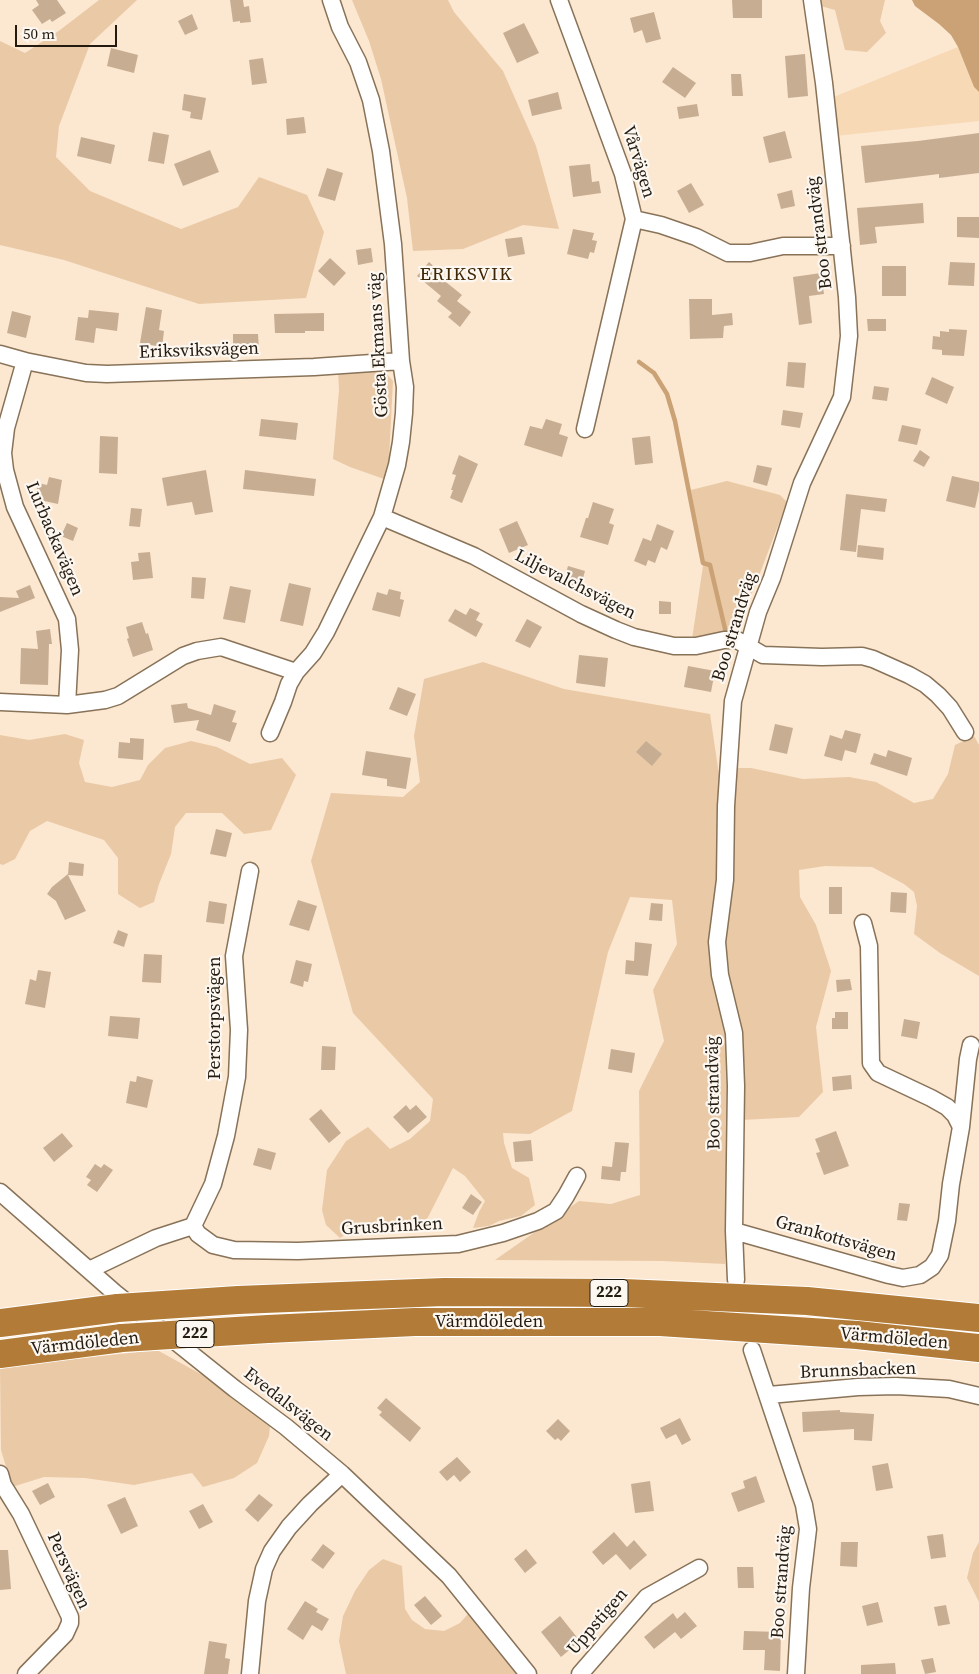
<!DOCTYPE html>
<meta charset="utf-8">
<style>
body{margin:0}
#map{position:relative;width:979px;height:1674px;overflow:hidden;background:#fce7d0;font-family:"Source Serif 4",serif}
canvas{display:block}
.scale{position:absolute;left:15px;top:25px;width:102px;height:22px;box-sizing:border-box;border:2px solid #241b10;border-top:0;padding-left:6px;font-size:15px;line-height:18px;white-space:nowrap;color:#241b10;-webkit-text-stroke:4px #fcf7f1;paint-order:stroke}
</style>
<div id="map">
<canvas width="979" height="1674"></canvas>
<div class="scale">50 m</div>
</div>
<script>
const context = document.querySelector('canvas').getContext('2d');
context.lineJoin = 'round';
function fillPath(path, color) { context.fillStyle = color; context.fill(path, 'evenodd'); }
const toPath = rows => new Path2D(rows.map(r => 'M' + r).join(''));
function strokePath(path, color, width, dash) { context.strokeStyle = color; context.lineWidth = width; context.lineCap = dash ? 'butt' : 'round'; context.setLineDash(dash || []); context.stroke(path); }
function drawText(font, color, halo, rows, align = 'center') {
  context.font = font + ' "Source Serif 4",serif'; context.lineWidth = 4.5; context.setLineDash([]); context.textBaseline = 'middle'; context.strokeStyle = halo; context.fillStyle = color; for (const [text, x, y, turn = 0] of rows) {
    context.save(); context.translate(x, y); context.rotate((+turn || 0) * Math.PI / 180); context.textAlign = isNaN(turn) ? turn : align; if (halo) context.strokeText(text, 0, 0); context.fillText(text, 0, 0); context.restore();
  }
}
fillPath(toPath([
 [958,47,974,87,979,92,979,121,835,136,831,98]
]), '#f8d9b6');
fillPath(toPath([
 [99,0,137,0,90,44,59,126,56,157,90,191,181,229,238,207,259,177,307,195,324,232,306,298,199,304,64,260,0,245,0,41,25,53,60,30],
 [352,0,448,0,454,12,503,71,536,146,559,229,523,225,463,249,413,251,407,198,381,79,369,41],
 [816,0,885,0,880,21,886,33,867,52,845,50,835,10,817,5],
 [338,371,384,371,393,381,389,459,384,479,350,467,333,459,339,390],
 [727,481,780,495,787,502,754,589,735,625,726,633,692,639,703,566,691,490],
 [483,662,564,689,710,714,721,788,723,880,713,942,729,1036,731,1087,725,1264,663,1261,495,1260,579,1201,611,1204,640,1195,639,1091,664,1041,653,990,677,944,672,900,630,897,608,952,572,1111,530,1134,503,1133,504,1143,512,1168,529,1178,535,1205,521,1216,499,1221,489,1226,473,1228,479,1212,485,1201,465,1176,453,1168,424,1225,404,1227,360,1225,340,1238,326,1225,322,1210,327,1170,346,1141,368,1127,390,1149,410,1139,430,1121,433,1099,353,1013,311,861,331,793,403,797,420,782,414,736,424,679],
 [65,734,84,740,79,763,85,782,112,787,140,780,148,765,165,748,191,741,217,747,250,764,282,758,296,775,271,830,244,834,222,813,186,813,175,827,171,854,159,884,154,902,140,908,118,894,118,858,104,840,47,821,30,831,15,859,3,865,0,864,0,735,29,740],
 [974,736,979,745,979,976,940,953,914,934,917,906,914,892,904,884,872,867,825,866,799,870,800,897,816,925,831,971,816,1027,823,1092,799,1117,741,1120,726,976,725,942,732,768,751,768,803,779,849,777,876,782,914,803,933,799,948,774,955,745],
 [157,1350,208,1378,270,1425,269,1436,257,1463,234,1478,203,1487,192,1473,134,1485,85,1478,44,1477,12,1487,1,1450,0,1367],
 [979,1542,979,1602,967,1578,973,1553],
 [383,1559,402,1566,405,1609,412,1620,425,1629,444,1631,460,1623,468,1614,519,1674,346,1674,339,1641,343,1616,355,1591,369,1570]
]), '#eacaa6');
fillPath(toPath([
 [912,0,979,0,979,92,974,87,958,47,951,35,939,24,915,6]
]), '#caa275');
strokePath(toPath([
 [639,362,654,373,667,394,675,421,703,563,710,565,726,633]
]), '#caa275', 4.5);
fillPath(toPath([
 [36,0,57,0,66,13,52,22,50,19,42,24,32,10,39,5],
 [230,0,243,0,244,7,249,6,251,22,240,23,240,21,233,22],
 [732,0,762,0,762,18,733,18],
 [654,12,661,39,646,43,642,30,634,33,630,18],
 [192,14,198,29,185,35,178,21],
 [524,23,539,53,517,63,503,33],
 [111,48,138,55,134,73,107,66],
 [805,54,808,96,788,98,785,56],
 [263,58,267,83,252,85,249,60],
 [673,67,696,83,685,98,662,82],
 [731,74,741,74,743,96,732,96],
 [558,92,562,109,532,116,528,100],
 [184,94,206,98,202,120,190,118,191,112,182,110],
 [697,104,699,116,679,119,677,107],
 [304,117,306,133,287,135,286,119],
 [785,131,792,158,769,163,763,137],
 [153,132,169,135,164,164,148,161],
 [979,133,979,173,939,178,939,174,865,183,861,146,918,141],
 [81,137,115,145,111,164,77,156],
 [210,150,219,172,183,186,174,164],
 [590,164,592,182,599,181,601,193,573,197,569,166],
 [327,168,343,173,335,201,318,196],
 [691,183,704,205,689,213,677,191],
 [792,190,795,206,781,209,777,194],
 [923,203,924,223,875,227,877,243,860,245,857,208],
 [957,217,979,217,979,238,957,237],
 [573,229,594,233,592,240,597,241,594,253,590,252,588,259,567,254],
 [522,237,525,254,508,257,505,239],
 [371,248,373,262,358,265,356,250],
 [330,258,346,273,334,286,318,271],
 [429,262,439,271,436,274,462,295,457,301,471,312,460,327,448,317,452,313,437,301,441,296,417,276],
 [950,262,975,263,974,286,948,285],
 [882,266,906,266,906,296,882,296],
 [821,273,824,294,809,296,812,323,799,325,793,277],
 [689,299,712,299,712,315,732,313,733,325,724,326,723,338,690,339],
 [146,307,162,310,159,330,164,331,162,347,140,343],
 [89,310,119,313,117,331,96,328,94,343,75,340,78,317,88,318],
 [12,311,31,316,26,338,7,333],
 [324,313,324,331,305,331,305,333,275,333,274,314],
 [867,319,886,319,886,331,868,331],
 [949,329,967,330,964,356,942,355,942,350,932,349,933,336,940,337,940,331,949,332],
 [233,334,258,334,259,350,233,350],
 [788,362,806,363,804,388,786,386],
 [932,377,954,387,947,404,925,394],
 [874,386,889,388,887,401,872,399],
 [783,410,803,413,800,428,781,425],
 [261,419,298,423,296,440,259,436],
 [546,419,562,424,559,434,568,437,562,457,524,445,530,426,542,429],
 [902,425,921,429,917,445,898,441],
 [100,436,118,437,117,474,99,473],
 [650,436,653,463,635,465,632,438],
 [920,450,930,457,924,467,913,461],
 [459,455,478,464,462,503,450,498,453,490,451,490,456,475,452,474],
 [757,465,772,468,767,486,753,482],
 [206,470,213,512,195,515,192,502,167,506,162,478],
 [245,470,316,479,314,496,243,489],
 [952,476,979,482,979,490,975,508,946,501],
 [49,477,62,480,58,504,35,499,38,483,47,485],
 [846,494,887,499,885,512,861,509,856,552,840,550],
 [593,502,614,509,609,523,614,525,608,545,580,537,586,518,588,518],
 [131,508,142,509,140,527,129,526],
 [517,521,528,545,509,553,499,529],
 [67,523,78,528,73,541,61,536],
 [657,524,674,531,667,550,661,547,655,563,648,560,646,566,634,561,643,538,651,541],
 [858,545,884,548,883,560,857,557],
 [150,552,153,578,133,580,131,562,139,561,138,553],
 [568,566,585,571,580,589,563,584],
 [192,577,206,578,204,599,191,598],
 [289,583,311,588,303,626,280,621],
 [30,585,35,598,0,612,0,597,19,598,16,591],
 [230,586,251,590,245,623,223,619],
 [389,589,401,592,400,599,404,600,400,617,372,610,377,592,387,595],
 [659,601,671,602,671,614,659,614],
 [470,608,480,613,476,620,483,624,476,637,448,621,455,609,466,615],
 [527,619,542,627,530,648,515,641],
 [142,622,146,634,148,633,153,650,133,657,127,639,129,638,126,627],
 [50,629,52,644,49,644,48,685,20,684,21,648,38,649,36,631],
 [579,655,608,658,605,687,576,683],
 [688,666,715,671,711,692,684,687],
 [398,687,416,694,407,716,389,709],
 [187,703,188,708,211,715,214,704,236,711,232,722,237,723,230,742,196,730,199,720,174,723,171,705],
 [775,724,793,728,787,754,769,750],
 [845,730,861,734,856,753,845,750,842,761,824,756,830,735,842,739],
 [130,738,144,739,143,760,118,758,119,742,130,743],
 [646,741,662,754,652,766,636,752],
 [888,750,912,758,907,776,870,764,874,753,886,757],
 [366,751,411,758,406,789,387,786,387,779,362,775],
 [216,829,232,833,226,857,210,854],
 [69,862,84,864,83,876,68,875,86,911,65,920,56,901,47,894,52,887,68,874],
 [829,887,842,887,842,914,829,914],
 [891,892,907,893,906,913,890,912],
 [298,900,317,906,309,931,289,925],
 [209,901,227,904,224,924,206,922],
 [651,903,663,904,662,921,649,920],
 [118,930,128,934,124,947,113,943],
 [635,942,652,944,648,976,625,974,626,960,634,961],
 [144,954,162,955,161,983,142,982],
 [296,960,312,964,308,982,304,981,303,987,290,983],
 [38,970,51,972,45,1008,25,1004,30,979,36,981],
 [850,979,852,990,837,992,836,980],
 [835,1012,848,1012,848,1029,832,1029,832,1018,835,1018],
 [110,1016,140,1018,138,1039,108,1036],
 [904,1019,920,1022,917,1039,901,1036],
 [322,1046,336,1047,335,1070,321,1070],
 [611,1049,635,1053,632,1073,608,1069],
 [851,1075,852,1089,833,1091,832,1077],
 [137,1076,153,1080,147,1108,126,1103,130,1081,136,1082],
 [406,1105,410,1110,416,1105,427,1117,408,1133,393,1117],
 [321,1109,341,1133,329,1143,309,1119],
 [836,1131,849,1166,824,1175,816,1153,820,1152,815,1139],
 [62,1133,73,1146,54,1162,43,1148],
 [531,1140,533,1161,515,1162,513,1142],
 [615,1142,629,1143,626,1172,621,1172,620,1181,601,1179,602,1166,612,1167],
 [258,1148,276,1153,271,1170,253,1165],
 [95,1164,101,1168,104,1164,113,1170,97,1192,87,1185,91,1180,86,1177],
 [471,1194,482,1202,473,1215,462,1208],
 [899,1203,910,1204,907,1221,897,1220],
 [386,1398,421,1428,410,1442,379,1415,382,1412,377,1408],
 [840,1410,840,1412,874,1414,872,1441,854,1440,854,1429,803,1432,802,1412],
 [680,1418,691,1440,682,1445,676,1434,666,1439,660,1428],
 [558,1419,570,1431,561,1441,558,1438,555,1440,546,1431],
 [457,1457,471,1472,460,1482,454,1475,447,1481,439,1472],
 [888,1463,893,1488,876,1491,872,1466],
 [756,1476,765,1502,738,1512,731,1493,745,1488,743,1481],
 [650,1481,654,1511,635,1513,631,1484],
 [48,1483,55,1497,40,1505,32,1491],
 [259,1494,273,1505,258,1522,245,1510],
 [125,1497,138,1526,121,1534,107,1505],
 [203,1504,213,1522,199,1529,189,1511],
 [614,1532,627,1547,634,1540,647,1555,630,1570,616,1554,603,1565,592,1552],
 [943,1534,946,1557,931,1559,927,1536],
 [841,1542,858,1542,857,1567,840,1566],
 [323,1544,335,1553,323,1569,311,1560],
 [526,1549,537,1563,525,1573,514,1559],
 [0,1550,8,1550,11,1589,0,1590],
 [737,1567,753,1567,754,1588,738,1588],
 [425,1596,442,1616,431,1625,414,1605],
 [305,1601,318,1609,316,1612,329,1619,322,1631,312,1625,303,1640,287,1629],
 [878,1602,883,1622,867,1626,862,1606],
 [946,1605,950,1624,938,1626,934,1607],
 [685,1612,697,1626,681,1639,675,1632,654,1649,644,1637,673,1613,677,1619],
 [560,1616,580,1641,561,1657,541,1632],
 [744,1631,781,1632,780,1671,764,1670,765,1650,743,1650],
 [209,1641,227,1644,225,1658,230,1659,228,1674,204,1674],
 [933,1658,936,1672,925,1674,921,1660],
 [895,1663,896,1674,861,1674,861,1665]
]), '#c7ae93');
const minor = toPath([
 [559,0,623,174,634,219,585,429],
 [634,219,661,225,696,237,728,253,750,253,783,246,842,246],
 [0,354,25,361,86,373,107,374,314,367,401,361],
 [25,361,6,428,3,453,5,470,15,507,67,619,70,650,67,705],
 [382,517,474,556,581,614,616,630,634,637,674,646,696,646,724,640,737,640,763,655,822,657,862,656,873,659,909,675,925,684,938,695,950,708,965,732],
 [0,702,67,705,105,700,118,696,183,656,197,651,221,647,296,672],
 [270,733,283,702,289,684,296,672,313,653,326,632,382,517,397,465,401,442,404,413,405,387,401,361,393,244,381,151,371,100,358,62,340,27,331,0],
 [961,1127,968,1059,971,1045],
 [0,1192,115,1293,235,1389,286,1427,342,1474,449,1576,528,1674],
 [193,1226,198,1234,213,1245,234,1250,298,1251,458,1244,503,1233,538,1221,556,1211,566,1196,577,1176],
 [734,1231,889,1275,903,1278,920,1275,932,1267,940,1255,947,1221,951,1184,961,1127,955,1115,947,1107,931,1098,878,1073,871,1063,869,946,863,923],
 [89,1270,156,1238,193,1226,213,1184,226,1136,237,1077,239,1030,234,956,250,871],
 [736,1280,734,1231,736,1086,734,1033,720,975,717,942,725,880,726,806,733,701,758,612,772,578,802,483,842,397,849,336,847,297,824,83,812,0],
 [752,1350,804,1505,808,1529,801,1588,796,1674],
 [769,1395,858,1387,896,1386,949,1389,979,1396],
 [0,1474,3,1485,21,1514,70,1617,70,1623,65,1634,26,1674],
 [250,1674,257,1601,264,1569,272,1551,289,1527,310,1504,342,1474],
 [580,1674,647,1597,699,1568]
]);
const motorway = toPath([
 [238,1300,444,1292,624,1293,807,1301,979,1318],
 [0,1323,118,1308],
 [268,1329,415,1322,660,1322,857,1335,979,1348],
 [0,1354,122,1338]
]);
strokePath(minor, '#887258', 19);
strokePath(motorway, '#fff', 30);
strokePath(minor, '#fff', 16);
strokePath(motorway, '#b27c38', 28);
const motorwayBridge = toPath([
 [118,1308,238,1300],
 [122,1338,268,1329]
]);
strokePath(motorwayBridge, '#fff', 30, []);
strokePath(motorwayBridge, '#b27c38', 28);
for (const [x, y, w] of [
 [609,1293,38],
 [195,1334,38]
]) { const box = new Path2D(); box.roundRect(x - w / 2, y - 13.5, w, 27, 4); context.fillStyle = '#fcf7f1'; context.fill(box); strokePath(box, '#241b10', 1); }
drawText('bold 16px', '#241b10', null, [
 ["222",609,1293],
 ["222",195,1334]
]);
drawText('18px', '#241b10', '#fcf7f1', [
 ["Vårvägen",638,162,73],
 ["Boo strandväg",820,233,-97],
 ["Gösta Ekmans väg",379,345,-93],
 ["Eriksviksvägen",199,351,-2],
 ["Lurbackavägen",54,539,67],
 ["Liljevalchsvägen",575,585,27],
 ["Boo strandväg",735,627,-73],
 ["Perstorpsvägen",215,1018,-90],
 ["Boo strandväg",714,1093,-91],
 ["Grusbrinken",392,1227,-3],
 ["Grankottsvägen",836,1239,16],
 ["Värmdöleden",489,1322],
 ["Värmdöleden",894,1339,5],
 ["Värmdöleden",85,1344,-6],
 ["Brunnsbacken",858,1371,-2],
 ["Evedalsvägen",288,1405,38],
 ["Persvägen",68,1571,66],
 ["Boo strandväg",782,1582,-86],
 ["Uppstigen",598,1622,-49]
]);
context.letterSpacing = '1px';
drawText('19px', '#3e2503', '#fcf7f1', [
 ["ERIKSVIK",466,275]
]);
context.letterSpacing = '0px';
</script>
